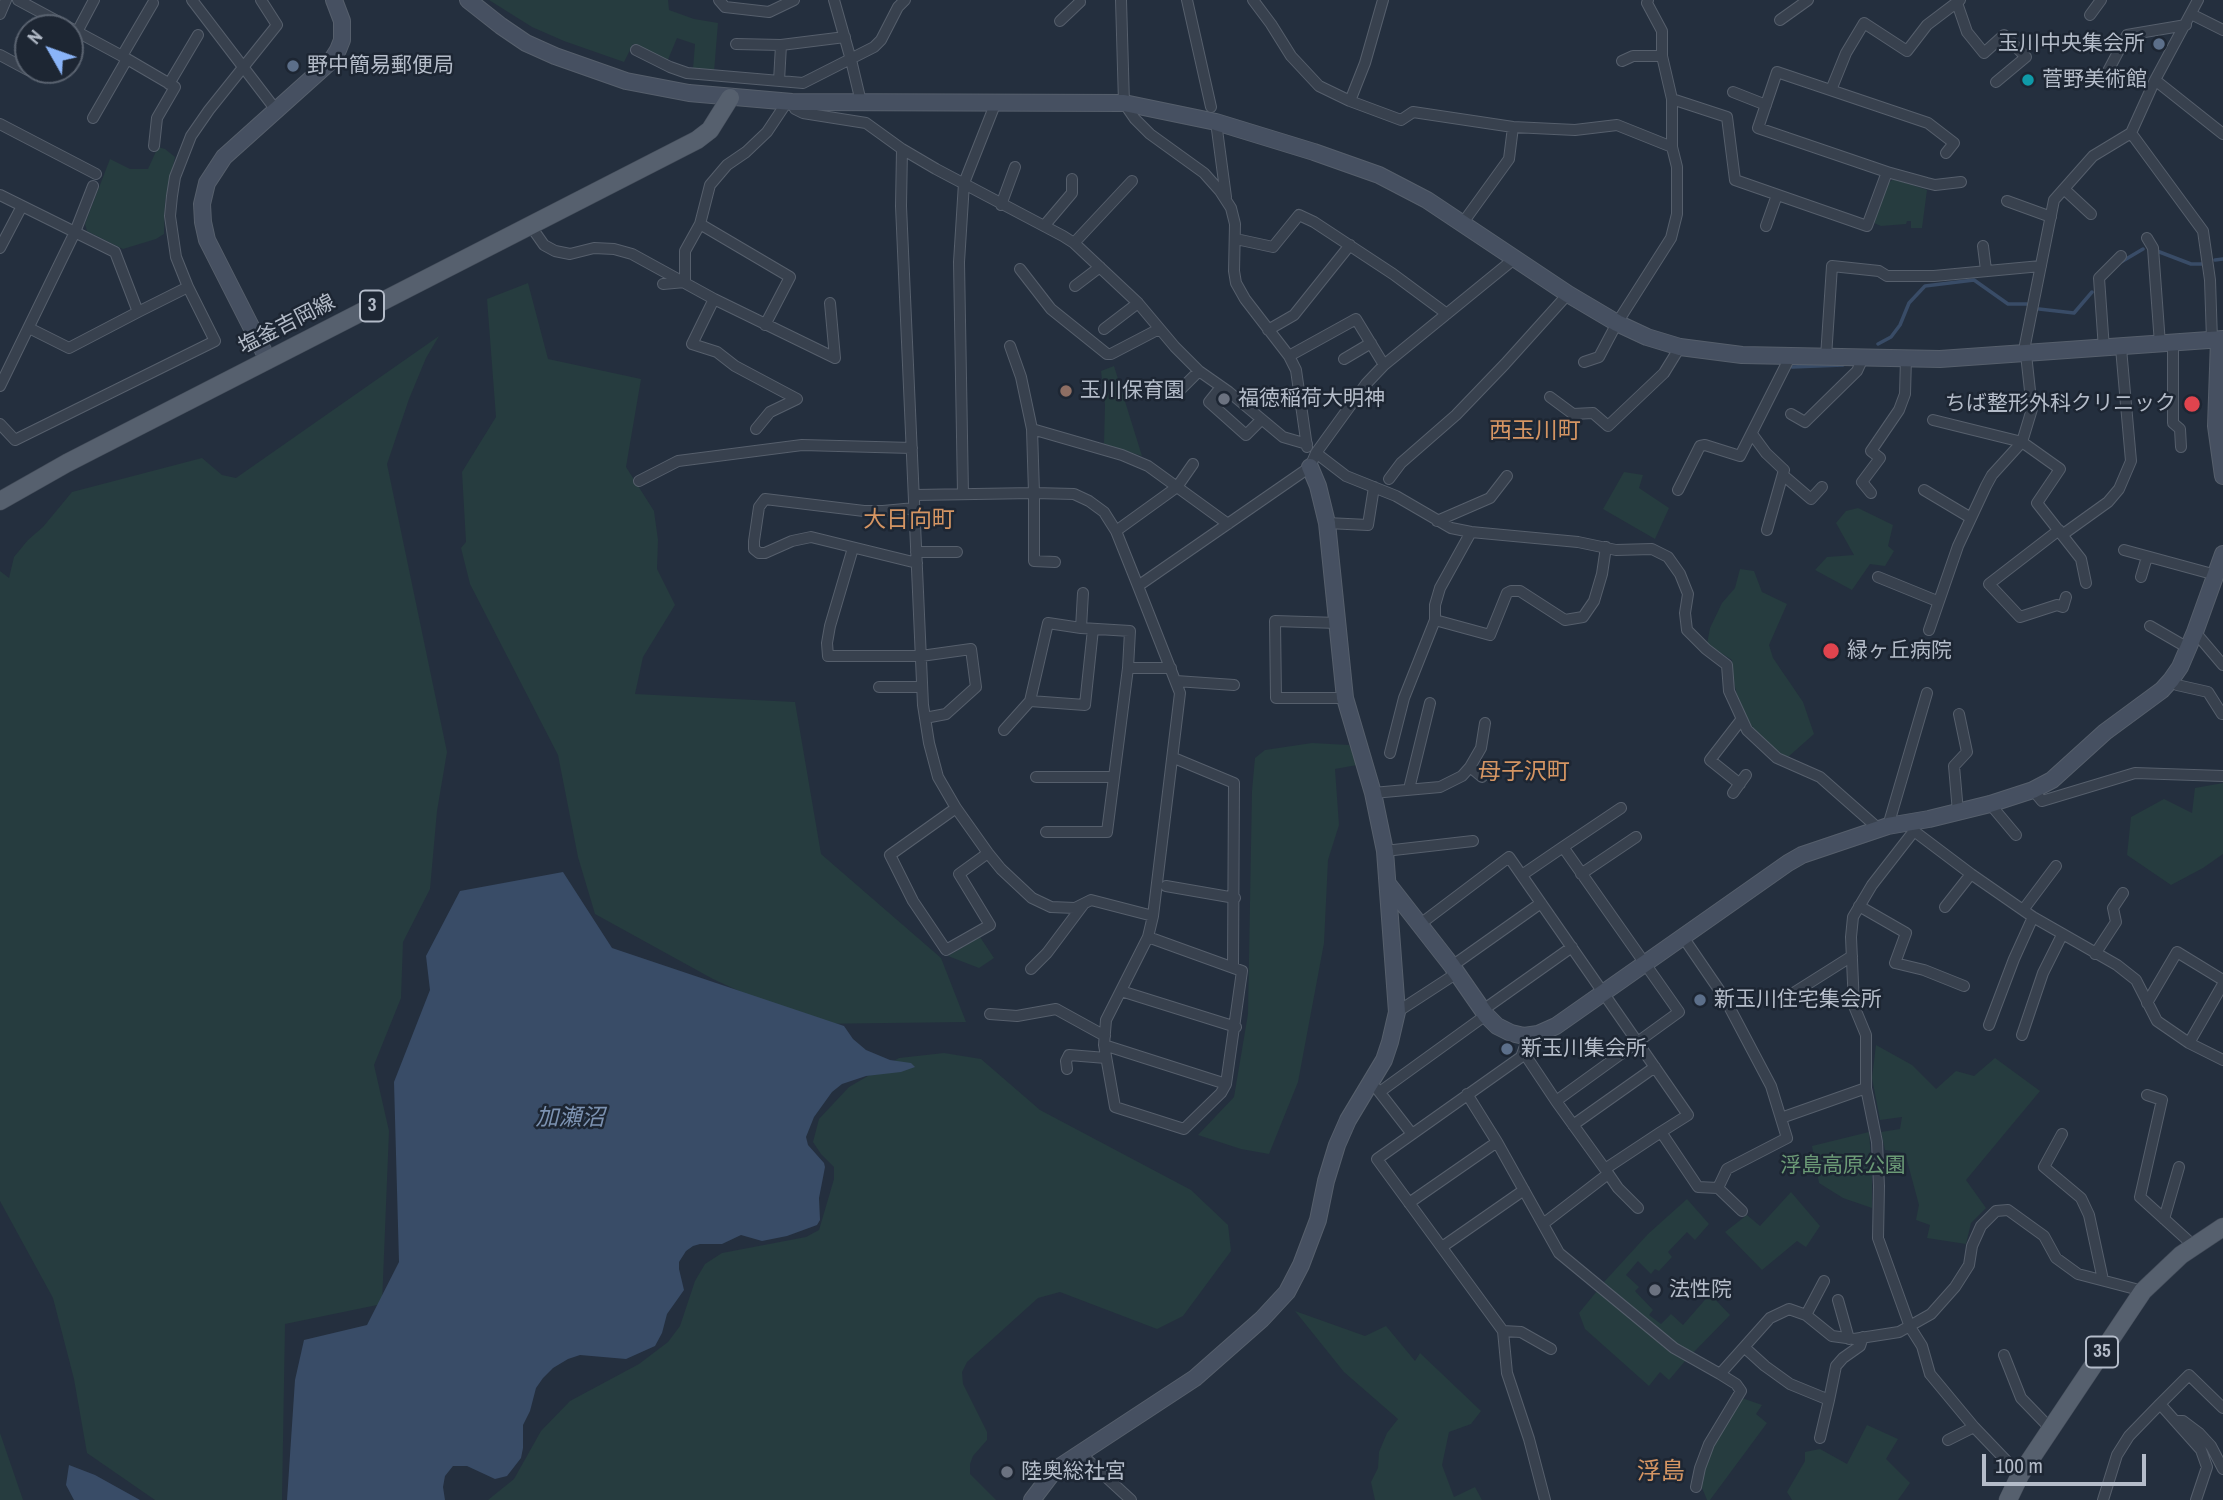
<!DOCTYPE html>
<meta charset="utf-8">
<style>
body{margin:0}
#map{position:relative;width:2223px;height:1500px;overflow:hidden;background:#242f3e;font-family:"Archivo Narrow",sans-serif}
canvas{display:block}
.north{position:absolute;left:14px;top:14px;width:70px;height:70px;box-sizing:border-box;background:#1d2633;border:2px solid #59626f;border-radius:50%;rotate:310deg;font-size:19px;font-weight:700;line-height:28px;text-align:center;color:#b4bcc9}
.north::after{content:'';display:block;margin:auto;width:24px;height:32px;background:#8ab4f8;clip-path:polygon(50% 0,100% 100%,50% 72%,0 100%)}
.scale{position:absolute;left:1982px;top:1454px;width:164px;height:32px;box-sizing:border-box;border:4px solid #b4bcc9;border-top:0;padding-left:9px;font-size:21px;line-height:24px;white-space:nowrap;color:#b4bcc9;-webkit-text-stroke:5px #1d2633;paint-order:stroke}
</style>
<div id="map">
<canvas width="2223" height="1500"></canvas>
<div class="north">N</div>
<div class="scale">100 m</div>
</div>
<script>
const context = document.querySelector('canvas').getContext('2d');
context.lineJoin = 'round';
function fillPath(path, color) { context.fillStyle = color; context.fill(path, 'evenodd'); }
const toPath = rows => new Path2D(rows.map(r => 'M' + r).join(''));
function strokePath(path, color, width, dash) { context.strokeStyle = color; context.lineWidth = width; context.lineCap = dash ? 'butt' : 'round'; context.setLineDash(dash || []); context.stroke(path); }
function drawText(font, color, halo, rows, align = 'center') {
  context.font = font + ' "Archivo Narrow","Noto Sans JP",sans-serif'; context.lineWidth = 5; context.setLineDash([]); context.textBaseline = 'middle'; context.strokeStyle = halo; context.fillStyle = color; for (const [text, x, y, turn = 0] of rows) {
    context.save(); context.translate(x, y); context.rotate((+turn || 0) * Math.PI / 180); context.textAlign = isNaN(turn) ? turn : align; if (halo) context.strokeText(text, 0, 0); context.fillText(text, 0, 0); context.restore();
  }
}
fillPath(toPath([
 [489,0,668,0,669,10,694,19,718,23,714,72,693,69,695,44,677,38,667,62,633,44,624,62,564,41,532,27],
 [158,147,165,149,175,157,165,202,164,234,156,239,123,249,87,231,85,224,110,159,130,169,148,169],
 [1894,179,1927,190,1922,228,1911,228,1911,221,1907,221,1906,224,1881,226,1874,223,1888,183],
 [528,283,548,359,641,379,626,467,654,511,658,540,657,569,675,605,643,657,635,694,795,702,821,854,941,958,966,1022,810,1024,713,979,595,914,578,857,558,755,470,584,461,548,466,542,462,472,496,417,487,299],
 [439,336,426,358,409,399,387,464,447,752,437,811,430,889,403,942,401,998,374,1065,389,1131,382,1304,285,1324,282,1500,155,1500,87,1453,74,1379,53,1298,0,1201,0,571,9,578,14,557,28,540,43,527,72,492,202,458,222,475,236,478],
 [1114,366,1142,456,1104,444,1105,405,1101,371],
 [1624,472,1643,475,1639,488,1669,508,1655,539,1603,509],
 [1858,508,1893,525,1888,546,1894,551,1885,566,1870,564,1852,590,1815,570,1827,557,1854,555,1836,523,1846,511],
 [1740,569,1754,571,1762,592,1787,604,1769,645,1773,658,1803,702,1814,734,1788,757,1776,751,1753,729,1739,702,1733,679,1732,660,1707,644,1710,628,1722,603,1735,588],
 [1312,743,1349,745,1357,765,1335,769,1339,825,1328,860,1324,943,1298,1082,1269,1154,1241,1149,1198,1135,1234,1097,1248,1014,1252,791,1255,758,1265,750],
 [2223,783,2223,854,2203,868,2171,885,2127,855,2131,817,2164,799,2192,813,2195,788],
 [980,937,994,958,979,968,948,956],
 [1876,1045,1912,1065,1936,1089,1956,1071,1974,1076,1995,1058,2040,1091,1966,1180,1986,1208,1971,1223,1966,1244,1927,1238,1930,1225,1916,1220,1919,1205,1905,1153,1885,1150,1881,1132,1900,1129,1902,1117,1880,1120,1872,1078],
 [944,1053,981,1059,1040,1110,1191,1190,1228,1225,1231,1251,1183,1316,1157,1329,1060,1292,1038,1298,967,1362,962,1372,963,1384,987,1432,987,1440,973,1456,970,1464,970,1474,996,1500,488,1500,514,1479,541,1431,570,1401,639,1364,668,1342,680,1326,695,1281,705,1264,722,1253,806,1237,819,1230,834,1179,834,1167,821,1154,813,1142,819,1119,849,1087,899,1058],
 [1869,1132,1872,1172,1872,1208,1843,1198,1819,1183,1812,1146],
 [1791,1192,1820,1226,1806,1247,1797,1241,1762,1270,1725,1232,1747,1215,1760,1226],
 [1687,1199,1709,1224,1695,1240,1687,1232,1668,1252,1672,1257,1659,1271,1655,1269,1651,1274,1638,1261,1626,1275,1639,1287,1635,1291,1653,1310,1649,1315,1661,1324,1671,1314,1683,1325,1710,1294,1730,1315,1691,1355,1660,1333,1604,1282,1648,1234],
 [1597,1291,1686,1360,1669,1380,1660,1372,1649,1386,1585,1329,1579,1313],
 [1295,1311,1365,1336,1386,1326,1415,1361,1420,1353,1481,1411,1471,1424,1449,1432,1442,1465,1454,1497,1475,1487,1482,1500,1375,1500,1371,1482,1378,1468,1379,1452,1387,1433,1398,1419,1344,1372],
 [1742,1398,1762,1405,1756,1414,1767,1423,1710,1500,1707,1500,1700,1483,1712,1446],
 [1867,1425,1898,1439,1886,1459,1910,1483,1898,1500,1792,1500,1787,1492,1805,1461,1805,1452,1820,1449,1847,1464],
 [0,1433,23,1500,0,1500]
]), '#263c3f');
fillPath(toPath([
 [563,872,612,948,844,1026,853,1039,866,1050,890,1060,911,1063,915,1067,901,1072,866,1076,842,1084,832,1092,814,1117,806,1137,808,1145,824,1163,825,1167,819,1198,820,1220,817,1225,787,1236,762,1241,741,1235,722,1244,700,1244,693,1246,686,1251,679,1262,679,1269,684,1290,667,1314,662,1333,655,1346,626,1359,580,1355,568,1359,553,1368,543,1378,536,1388,530,1411,523,1425,523,1448,521,1458,507,1476,495,1479,467,1466,453,1466,445,1476,443,1487,445,1500,287,1500,295,1380,304,1340,367,1325,399,1262,394,1082,430,990,426,956,460,891],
 [69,1465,95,1475,140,1500,74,1500,66,1485]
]), '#394c67');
strokePath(toPath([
 [2157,251,2191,264,2202,264],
 [2215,260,2223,259],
 [2121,262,2143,249],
 [2039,309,2074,313,2092,292],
 [1878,344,1891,337,1900,325,1909,303,1925,286,1974,280,2008,304,2027,304],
 [1792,367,1843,365]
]), '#394c67', 3.5);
const street = toPath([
 [18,0,122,56,175,87,157,118,154,146],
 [192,0,276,110],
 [719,0,725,7,769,12,794,0],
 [834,0,851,60,861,102],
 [1121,0,1124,103,1135,119,1150,134,1204,173,1220,191,1231,208,1235,224,1234,271,1236,283,1245,299,1289,356,1296,370,1307,447],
 [1187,0,1211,107],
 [1253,0,1271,24,1291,56,1319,86,1350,101,1401,120,1413,112,1513,127,1575,130,1617,125,1672,147],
 [1957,3,1967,32,1984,53,2004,35,2026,57,1996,82],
 [0,14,6,0],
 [2191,14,2223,30],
 [2090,15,2101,0],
 [1780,20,1808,0],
 [1060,21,1080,2],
 [77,32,94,0],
 [736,44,781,45],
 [636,50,670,67,687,73,803,83,874,47,881,40,898,7,905,0],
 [0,55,28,70],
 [122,56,153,3],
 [1622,61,1633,56,1662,56],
 [29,70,42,77],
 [2107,73,2127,35,2186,25],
 [2155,80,2223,134],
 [779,81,781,45,845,37],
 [169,84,198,35],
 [1831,90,1846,53,1864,23,1907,51,1927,25,1960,0],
 [1733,92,1766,105],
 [1672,99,1727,117,1735,180,1867,226,1887,172],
 [1350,101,1365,63,1383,0],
 [792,102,795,109,803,113,866,123,902,149,936,169,1063,236,1074,243,1138,303,1175,347,1199,371,1229,392,1283,437,1307,444],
 [93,118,127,59],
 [1216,122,1226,197],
 [0,124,96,174],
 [2131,133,2203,231,2210,280,2212,340],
 [902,149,901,206,923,705,929,743,938,777,956,808,988,853,1001,869,1032,898,1051,907,1075,908,1091,900,1153,916],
 [1946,153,1954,143,1928,123,1777,72,1758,128,1887,172,1927,183,1935,185,1961,182],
 [2064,189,2091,214],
 [0,195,115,252,138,312,188,287],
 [2007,201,2051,217],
 [1001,205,1015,167],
 [700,224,790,277,765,325],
 [1462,224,1509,159,1513,127],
 [530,225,544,245,555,251,570,254,594,248,614,249,632,254,714,299,835,358,830,303],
 [1044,226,1072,193,1072,179],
 [1766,226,1777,195],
 [2147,238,2153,248,2160,344],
 [1236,239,1273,247,1299,215,1314,222,1393,274,1447,314],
 [1074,243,1132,181],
 [1983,246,1986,270],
 [0,248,22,206],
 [1020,269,1051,309,1107,354,1111,354,1159,329],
 [663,284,685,282,685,251,700,224,710,185,727,165,746,152,767,132,787,102],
 [1075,286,1100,267],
 [714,299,692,344,717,352,735,366,797,399,770,412,756,429],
 [29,328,69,348,138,312],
 [1104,329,1138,303],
 [1268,330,1294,315,1350,245],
 [2173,343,2173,423,2180,429,2181,447],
 [1010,346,1021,377,1032,429,1122,455,1148,466,1177,487,1193,464],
 [2104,349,2099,278,2121,256],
 [1289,356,1356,319,1384,365],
 [1826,357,1832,266,1879,271,1887,276,1934,276,2041,266],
 [1344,359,1371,343],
 [1584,362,1599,357,1617,323,1671,238,1677,214,1677,167,1672,147,1672,99,1662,56,1662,31,1647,3,1648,0],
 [0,386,75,232,93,186],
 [1221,387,1209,402,1246,435,1261,420],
 [1176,394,1199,371],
 [1550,397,1573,414,1593,413,1608,426,1664,373,1680,347],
 [1791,414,1805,422,1857,371,1863,358],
 [1933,420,2022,442,2060,469,2037,503,2081,559,2086,583],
 [0,424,15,440,215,341,188,287,176,257,170,216,172,196,175,177,191,136,209,110,277,25,261,0],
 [1752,434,1766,453,1784,470,1767,530],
 [1316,453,1346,476,1396,496,1451,528,1471,532,1578,542,1616,550,1652,549,1668,557,1680,574,1688,594,1685,613,1687,630,1706,649,1727,665,1729,691,1747,730,1777,758,1820,777,1879,829],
 [1783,475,1811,499,1822,487],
 [1389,479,1401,463,1456,415,1505,364,1568,294],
 [639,481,678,461,802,445,912,448],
 [1678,490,1700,446,1705,445,1740,456,1790,357],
 [1924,490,1971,518],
 [1871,493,1862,482,1880,458,1871,451,1899,410,1905,394,1906,358],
 [963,494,959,262,964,183,996,102],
 [915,495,1034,493,1032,429],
 [915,508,883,511,864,511,765,499,759,507,754,541,754,549,759,553,765,553,792,541,811,537,917,563],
 [1437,521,1490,498,1507,476],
 [1327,523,1368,525,1374,487],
 [2059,530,1989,584,2020,617,2057,605,2063,607,2066,597],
 [2062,535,2108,502,2119,489,2131,461,2121,348],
 [853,548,830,626,827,643,828,656,921,656,971,649,976,687,946,714,925,718],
 [2124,550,2216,575],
 [916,552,957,552],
 [1055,562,1034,561,1034,493,1074,494,1089,501,1104,512,1116,531],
 [1878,577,1937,601],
 [2141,577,2147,557],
 [1138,586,1116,531,1177,487,1228,524],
 [1435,620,1490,635,1507,593,1511,591,1520,591,1565,620,1583,617,1594,601,1602,574,1606,547],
 [1338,623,1275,621,1276,698,1345,698],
 [2150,626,2188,648],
 [1081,628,1083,593],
 [1929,630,1958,546,1986,486,1992,475,2022,442,2032,409,2025,345,2054,200,2093,156,2131,133,2155,80,2198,0],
 [2195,632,2223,665],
 [2171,680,2177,685,2208,692,2222,714],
 [1176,681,1234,685],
 [879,687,922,687],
 [1030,701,1085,705,1093,629],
 [1004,730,1030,701,1048,623,1081,628,1130,631,1128,668],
 [1390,753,1404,698,1435,620,1435,605,1440,588,1471,532],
 [1174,758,1234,783,1233,967],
 [1470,767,1482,777],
 [1036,777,1114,777],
 [1740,784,1710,760,1741,720],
 [1409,789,1430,703],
 [2033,790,2042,801,2135,773,2223,776],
 [1373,793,1440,787,1462,776,1470,767,1481,748,1485,723],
 [1733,793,1746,775],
 [1990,804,2016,835],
 [956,808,890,855,913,901,946,950,990,925,959,874,988,853],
 [1958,812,1954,766,1967,752,1959,714],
 [1909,823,1914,831,1872,885,1853,917,1851,937,1854,1006,1866,1035,1866,1088,1877,1142,1879,1186,1878,1238,1910,1327,1922,1346,1930,1374,1974,1427],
 [1888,826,1927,693],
 [1914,831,1971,874,2033,917,2117,965,2136,980,2157,1021,2189,1043,2223,1060],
 [1046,832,1107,832,1128,668,1171,668],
 [1563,847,1621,808],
 [1385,851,1473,841],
 [1581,874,1636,837],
 [1522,875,1563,847,1679,1012,1556,1101,1524,1053],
 [1166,886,1235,898],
 [1859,906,1906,933,1895,963,1924,970,1964,986],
 [1945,907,1971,874],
 [2023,910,2056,866],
 [1419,925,1509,857,1688,1115,1661,1132,1698,1187,1718,1188,1727,1169,1787,1138,1771,1086,1724,997,1683,937],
 [1148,937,1242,971,1226,1084,1221,1093,1184,1129,1115,1107,1104,1045,1106,1020,1148,937,1153,916,1180,693,1138,586,1310,467,1316,453,1337,424,1366,384,1384,365,1514,259],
 [2095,954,2116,922,2113,908,2123,893],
 [1452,966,1541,903],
 [1031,969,1047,953,1083,905],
 [1121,991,1236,1027],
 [1795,992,1852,956],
 [2147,1003,2177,952,2223,980],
 [1483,1010,1572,947],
 [1397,1012,1457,973],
 [990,1014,1017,1016,1056,1009,1105,1036],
 [1989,1025,2014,959,2033,917],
 [1529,1035,1521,1057,1377,1159,1503,1331,1507,1373,1529,1439,1545,1500],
 [2022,1035,2043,973,2062,935],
 [2189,1043,2223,984],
 [1104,1045,1226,1084],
 [1067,1069,1066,1061,1069,1055,1106,1058],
 [1377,1089,1412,1134],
 [1381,1091,1486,1015],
 [1467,1094,1497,1142,1559,1253,1674,1348,1720,1374,1770,1318,1789,1309,1806,1315,1832,1336,1854,1339,1899,1332,1931,1314,1955,1287,1969,1265,1972,1246,1981,1226,1996,1211,2008,1210,2044,1236,2056,1258,2078,1274,2143,1291],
 [2147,1095,2162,1100,2140,1197,2194,1246],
 [1556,1101,1605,1169,1661,1132],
 [1781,1118,1866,1088],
 [1573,1125,1655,1067],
 [2062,1134,2044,1167,2081,1198,2089,1215,2103,1280],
 [1605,1169,1618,1188,1638,1208],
 [1718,1188,1742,1211],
 [1409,1203,1497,1142],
 [2164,1219,2179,1167],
 [1543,1224,1608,1174],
 [1442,1247,1524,1190],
 [1838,1300,1849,1339],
 [1806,1315,1824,1281],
 [1503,1331,1521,1332,1551,1349],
 [1744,1347,1765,1366,1790,1384,1829,1400,1836,1366,1843,1358,1860,1346,1863,1337],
 [2004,1355,2021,1398,2050,1428],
 [2160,1404,2189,1375,2223,1408],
 [2176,1421,2183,1421,2199,1433,2211,1446,2223,1469],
 [1820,1438,1829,1400],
 [1948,1440,1974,1427,2020,1475],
 [1080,1453,1131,1500],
 [1696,1487,1700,1468,1709,1444,1741,1391,1736,1384,1720,1374],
 [2103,1500,2117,1455,2129,1436,2160,1404,2201,1450,2207,1467,2196,1500]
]);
const secondary = toPath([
 [468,0,501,26,526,43,555,56,626,81,689,93,792,102,1124,103,1216,122,1314,152,1379,175,1427,200,1568,294,1617,323,1647,337,1680,347,1742,355,1940,359,2223,339],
 [2219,340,2216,426,2223,476],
 [268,360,207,240,203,222,202,204,207,183,224,157,331,61,338,50,342,40,342,21,334,0],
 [1388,884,1452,966,1486,1015,1497,1026,1511,1033,1524,1036,1538,1034,1556,1026,1788,863,1802,855,1888,826,1929,819,1990,804,2033,790,2052,780,2105,732,2162,690,2171,680,2180,667,2195,632,2223,554],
 [1032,1500,1051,1475,1061,1466,1195,1378,1262,1319,1287,1292,1301,1265,1318,1220,1326,1181,1337,1145,1348,1120,1384,1060,1390,1042,1397,1012,1385,851,1373,793,1345,698,1327,523,1318,486,1310,467]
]);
const primary = toPath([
 [0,501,67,463,697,140,710,130,730,98],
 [2008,1500,2020,1475,2143,1291,2181,1255,2223,1227]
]);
strokePath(street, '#565f6c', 12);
strokePath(secondary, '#565f6c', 18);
strokePath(primary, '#414a57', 19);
strokePath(street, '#38414e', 10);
strokePath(secondary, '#465061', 16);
strokePath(primary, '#56606e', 18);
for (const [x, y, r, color] of [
 [2159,44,7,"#5c6f8a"],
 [293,66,7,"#5c6f8a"],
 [2028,80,7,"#0f9aa8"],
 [1066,391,7,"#8d6e63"],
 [1224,399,7,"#6b7280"],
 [2192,404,9,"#e0444e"],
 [1831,651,9,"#e0444e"],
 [1700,1000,7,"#5c6f8a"],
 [1507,1049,7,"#5c6f8a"],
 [1655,1290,7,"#6b7280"],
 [1007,1472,7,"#6b7280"]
]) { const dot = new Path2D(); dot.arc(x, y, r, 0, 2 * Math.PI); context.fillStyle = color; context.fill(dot); strokePath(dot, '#1d2633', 2.5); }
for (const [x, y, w] of [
 [372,306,24],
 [2102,1352,32]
]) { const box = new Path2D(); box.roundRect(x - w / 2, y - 15.5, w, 31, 5); context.fillStyle = '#1d2633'; context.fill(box); strokePath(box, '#b4bcc9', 2); }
drawText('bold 19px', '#b4bcc9', null, [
 ["3",372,306],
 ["35",2102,1352]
]);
drawText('21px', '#b4bcc9', '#1d2633', [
 ["玉川中央集会所",2145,44,"right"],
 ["野中簡易郵便局",307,66],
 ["菅野美術館",2042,80],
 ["玉川保育園",1080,391],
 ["福徳稲荷大明神",1238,399],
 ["ちば整形外科クリニック",2176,404,"right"],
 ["緑ヶ丘病院",1847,651],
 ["新玉川住宅集会所",1714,1000],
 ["新玉川集会所",1521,1049],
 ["法性院",1669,1290],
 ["陸奥総社宮",1021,1472]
], 'left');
drawText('21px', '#b4bcc9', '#1d2633', [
 ["塩釜吉岡線",287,325,-27]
]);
drawText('21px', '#6b9a76', '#1d2633', [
 ["浮島高原公園",1843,1166]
]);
drawText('23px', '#d59563', '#1d2633', [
 ["西玉川町",1535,432],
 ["大日向町",909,521],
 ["母子沢町",1524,773]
]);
drawText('italic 23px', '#7c92b1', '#1d2633', [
 ["加瀬沼",570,1119]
]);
drawText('24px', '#d59563', '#1d2633', [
 ["浮島",1661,1473]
]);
</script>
